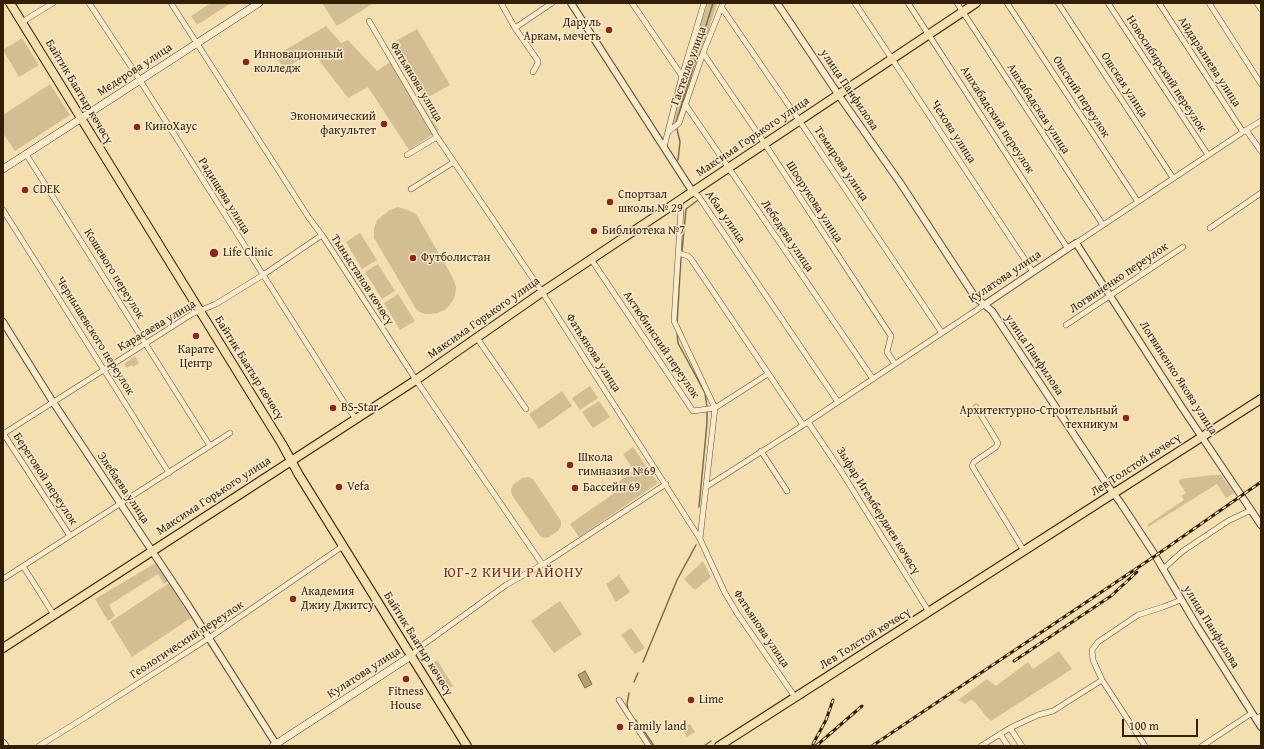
<!DOCTYPE html>
<meta charset="utf-8">
<style>
body{margin:0}
#map{position:relative;width:1264px;height:749px;overflow:hidden;background:#f4dfb1;font-family:"Gentium Book Plus",serif}
canvas{display:block}
.frame{position:absolute;inset:0;border:4px solid #321f07;pointer-events:none}
.scale{position:absolute;left:1122px;top:719px;width:76px;height:18px;box-sizing:border-box;border:2px solid #321f07;border-top:0;padding-left:5px;font-size:12px;line-height:14px;white-space:nowrap;color:#321f07;-webkit-text-stroke:3px #f8eacc;paint-order:stroke}
</style>
<div id="map">
<canvas width="1264" height="749"></canvas>
<div class="frame"></div>
<div class="scale">100 m</div>
</div>
<script>
const context = document.querySelector('canvas').getContext('2d');
context.lineJoin = 'round';
function fillPath(path, color) { context.fillStyle = color; context.fill(path, 'evenodd'); }
const toPath = rows => new Path2D(rows.map(r => 'M' + r).join(''));
function strokePath(path, color, width, dash) { context.strokeStyle = color; context.lineWidth = width; context.lineCap = dash ? 'butt' : 'round'; context.setLineDash(dash || []); context.stroke(path); }
function drawText(font, color, halo, rows, align = 'center') {
  context.font = font + ' "Gentium Book Plus",serif'; context.lineWidth = 3; context.setLineDash([]); context.textBaseline = 'middle'; context.strokeStyle = halo; context.fillStyle = color; for (const [text, x, y, turn = 0] of rows) {
    context.save(); context.translate(x, y); context.rotate((+turn || 0) * Math.PI / 180); context.textAlign = isNaN(turn) ? turn : align; if (halo) context.strokeText(text, 0, 0); context.fillText(text, 0, 0); context.restore();
  }
}
fillPath(toPath([
 [211,3,231,3,197,25,191,16],
 [322,3,374,3,337,26],
 [707,3,717,3,679,128,670,126],
 [326,26,341,43,348,40,377,71,392,61,439,130,409,150,368,87,348,98,312,51,285,69,275,56],
 [417,29,450,85,425,99,392,43],
 [22,38,39,65,19,77,3,50],
 [50,84,70,115,15,151,3,133,3,115],
 [398,207,408,210,416,214,453,278,456,287,455,296,452,302,446,309,438,313,431,314,425,314,420,312,416,309,374,238,374,228,377,220,390,210],
 [360,233,377,260,362,269,346,242],
 [378,264,395,291,382,299,365,272],
 [398,294,415,321,400,330,384,303],
 [135,356,139,363,133,367,132,365,127,368,124,364],
 [590,386,598,398,580,410,572,398],
 [562,391,572,406,539,429,529,414],
 [599,401,610,417,593,428,582,412],
 [633,447,658,483,579,537,570,524,613,494,609,488,634,471,623,454],
 [1212,475,1221,475,1234,493,1226,498,1217,484,1148,527,1147,525,1184,500,1181,496,1186,493,1178,481,1181,479],
 [528,477,533,479,561,521,561,526,558,531,549,537,544,538,540,536,512,495,511,490,513,485,522,478],
 [703,561,711,577,695,590,684,579],
 [157,562,170,580,164,584,158,574,109,605,115,616,108,621,95,599],
 [619,575,630,592,616,602,606,584],
 [169,583,191,618,132,657,110,622],
 [560,601,582,634,554,653,531,621],
 [631,628,645,648,635,654,621,635],
 [1059,651,1072,669,991,721,985,715,975,702,971,700,965,704,958,700,987,679,996,686,1028,662,1033,669],
 [437,660,453,686,447,689,432,664],
 [690,724,695,732,687,737,682,729]
]), '#d3be94');
const water = toPath([
 [585,671,592,684,585,688,578,675,585,671]
]);
fillPath(water, '#b29e77');
strokePath(water, '#7f6b4a', 1);
strokePath(toPath([
 [676,123,713,3],
 [677,129,680,142,678,160],
 [682,251,686,209,698,200],
 [677,323,681,257],
 [677,332,678,343,705,393,707,407],
 [699,507,707,423,707,411],
 [643,662,677,580,696,545],
 [634,682,638,673],
 [628,709,627,704,629,693],
 [636,720,637,722],
 [642,728,654,746],
 [704,746,711,741]
]), '#7f6b4a', 1.5);
const minor = toPath([
 [89,3,134,71,345,404,356,419],
 [171,3,309,218,322,235,416,380,542,564],
 [501,3,515,28,552,3],
 [632,3,682,76],
 [855,3,1033,272],
 [908,3,1068,249],
 [957,3,1103,225],
 [1007,3,1138,202],
 [1058,3,1173,178],
 [1108,3,1208,155],
 [1159,3,1243,132],
 [1209,3,1261,84],
 [1257,3,1261,9],
 [722,8,803,126,942,333],
 [369,21,437,137,542,292,700,539,725,593,737,613,795,697],
 [22,22,53,3],
 [515,28,538,61,538,63,533,72],
 [703,53,761,138,891,336,887,352,895,364],
 [685,104,873,379],
 [1246,130,1261,151],
 [668,132,679,123,703,53,723,3],
 [664,147,682,76,704,3],
 [26,154,210,446],
 [407,155,437,137],
 [411,189,454,162],
 [692,191,699,197,838,402],
 [680,200,681,209,674,321,715,408,700,539],
 [3,210,169,473],
 [1210,228,1261,193],
 [1076,243,1243,132,1261,121],
 [678,253,688,256,691,259,803,425],
 [591,259,693,411,715,408,768,374],
 [1066,325,1183,247],
 [477,338,526,409],
 [976,407,998,443,996,447,974,462,972,466,1024,551],
 [808,422,841,471,929,612],
 [3,433,70,536],
 [3,434,192,314,216,304,263,275,322,235],
 [761,451,787,491],
 [706,487,808,422,984,305],
 [23,566,54,615],
 [1163,569,1183,551,1228,521,1251,510],
 [3,579,230,433],
 [411,656,420,647,506,585,547,562,666,484],
 [619,700,649,746],
 [1256,719,1261,716],
 [1010,728,1022,746],
 [1000,734,1008,746],
 [39,746,81,720,209,638,343,546],
 [981,746,1010,728,1038,715,1053,711,1102,680],
 [1145,746,1102,680,1093,660,1092,650,1098,642,1138,615,1163,607,1181,600],
 [1202,746,1252,713]
]);
const tertiary = toPath([
 [571,3,692,191],
 [777,3,842,100,901,184,975,297,992,311,1108,486,1120,502,1153,552,1197,626,1261,727],
 [984,305,1076,243,1181,406,1261,525],
 [3,322,53,402,188,605,276,744]
]);
const secondary = toPath([
 [3,169,259,3],
 [3,743,5,746],
 [273,746,411,656]
]);
const primary = toPath([
 [10,3,282,444,299,475,467,746],
 [3,648,416,380,548,288,976,3],
 [719,746,1261,399]
]);
strokePath(minor, '#624f32', 6);
strokePath(tertiary, '#624f32', 8);
strokePath(secondary, '#321f07', 8);
strokePath(primary, '#321f07', 10);
strokePath(minor, '#f8eacc', 5);
strokePath(tertiary, '#f8eacc', 6);
strokePath(secondary, '#f8eacc', 7);
strokePath(primary, '#f4dfb1', 8);
const rail = toPath([
 [1014,661,1111,596,1137,572],
 [813,744,826,720,833,700],
 [816,746,862,706],
 [872,746,1155,556,1261,482]
]);
strokePath(rail, '#321f07', 3);
strokePath(rail, '#f8eacc', 1.5, [4.5]);
for (const [x, y, r, color] of [
 [609,30,4,"#8f2418"],
 [246,62,4,"#8f2418"],
 [384,124,4,"#8f2418"],
 [137,127,4,"#8f2418"],
 [25,190,4,"#8f2418"],
 [610,202,4,"#8f2418"],
 [594,231,4,"#8f2418"],
 [214,253,5,"#8f2418"],
 [413,258,4,"#8f2418"],
 [196,336,4,"#8f2418"],
 [333,408,4,"#8f2418"],
 [1126,418,4,"#8f2418"],
 [570,465,4,"#8f2418"],
 [339,487,4,"#8f2418"],
 [575,488,4,"#8f2418"],
 [293,599,4,"#8f2418"],
 [406,679,4,"#8f2418"],
 [691,700,4,"#8f2418"],
 [620,727,4,"#8f2418"]
]) { const dot = new Path2D(); dot.arc(x, y, r, 0, 2 * Math.PI); context.fillStyle = color; context.fill(dot); strokePath(dot, '#f8eacc', 1.5); }
drawText('12px', '#321f07', '#f8eacc', [
 ["Даруль",601,23,"right"],
 ["Аркам, мечеть",601,37,"right"],
 ["Инновационный",254,55],
 ["колледж",254,69],
 ["Экономический",376,117,"right"],
 ["факультет",376,131,"right"],
 ["КиноХаус",145,127],
 ["CDEK",33,190],
 ["Спортзал",618,195],
 ["школы № 29",618,209],
 ["Библиотека №7",602,231],
 ["Life Clinic",223,253],
 ["Футболистан",421,258],
 ["Карате",196,350,"center"],
 ["Центр",196,364,"center"],
 ["BS-Star",341,408],
 ["Архитектурно-Строительный",1118,411,"right"],
 ["техникум",1118,425,"right"],
 ["Школа",578,458],
 ["гимназия №69",578,472],
 ["Vefa",347,487],
 ["Бассейн 69",583,488],
 ["Академия",301,592],
 ["Джиу Джитсу",301,606],
 ["Fitness",406,692,"center"],
 ["House",406,706,"center"],
 ["Lime",699,700],
 ["Family land",628,727]
], 'left');
drawText('12px', '#321f07', '#f8eacc', [
 ["Айдаралиева улица",1209,62,57],
 ["Гастелло улица",689,66,-70],
 ["Медерова улица",135,70,-33],
 ["Новосибирский переулок",1166,74,57],
 ["Фатьянова улица",416,82,59],
 ["Ошская улица",1124,85,57],
 ["улица Панфилова",849,90,56],
 ["Байтик Баатыр көчөсү",79,92,59],
 ["Ошский переулок",1081,97,57],
 ["Ашхабадская улица",1038,109,57],
 ["Ашхабадский переулок",997,120,57],
 ["Чехова улица",953,132,57],
 ["Максима Горького улица",753,137,-34],
 ["Темирова улица",841,164,56],
 ["Радищева улица",224,196,58],
 ["Шоорукова улица",814,202,57],
 ["Абая улица",725,217,55],
 ["Лебедева улица",787,236,56],
 ["Кошевого переулок",114,274,58],
 ["Кулатова улица",1005,277,-34],
 ["Логвиненко переулок",1119,278,-34],
 ["Тыныстанов көчөсү",362,280,57],
 ["Максима Горького улица",484,318,-35],
 ["Карасаева улица",157,326,-31],
 ["Чернышевского переулок",95,336,58],
 ["Актюбинский переулок",661,345,56],
 ["Фатьянова улица",593,353,57],
 ["улица Панфилова",1034,355,56],
 ["Байтик Баатыр көчөсү",249,368,58],
 ["Логвиненко Якова улица",1178,378,57],
 ["Лев Толстой көчөсү",1136,465,-33],
 ["Береговой переулок",45,479,57],
 ["Элебаева улица",123,488,56],
 ["Максима Горького улица",214,496,-33],
 ["Зыфар Игембердиев көчөсү",878,511,58],
 ["улица Панфилова",1211,627,58],
 ["Фатьянова улица",761,629,56],
 ["Лев Толстой көчөсү",865,639,-32],
 ["Геологический переулок",187,640,-33],
 ["Байтик Баатыр көчөсү",418,644,58],
 ["Кулатова улица",364,673,-33]
]);
context.letterSpacing = '1px';
drawText('14px', '#7a1f14', '#f8eacc', [
 ["ЮГ-2 КИЧИ РАЙОНУ",514,573]
]);
context.letterSpacing = '0px';
</script>
